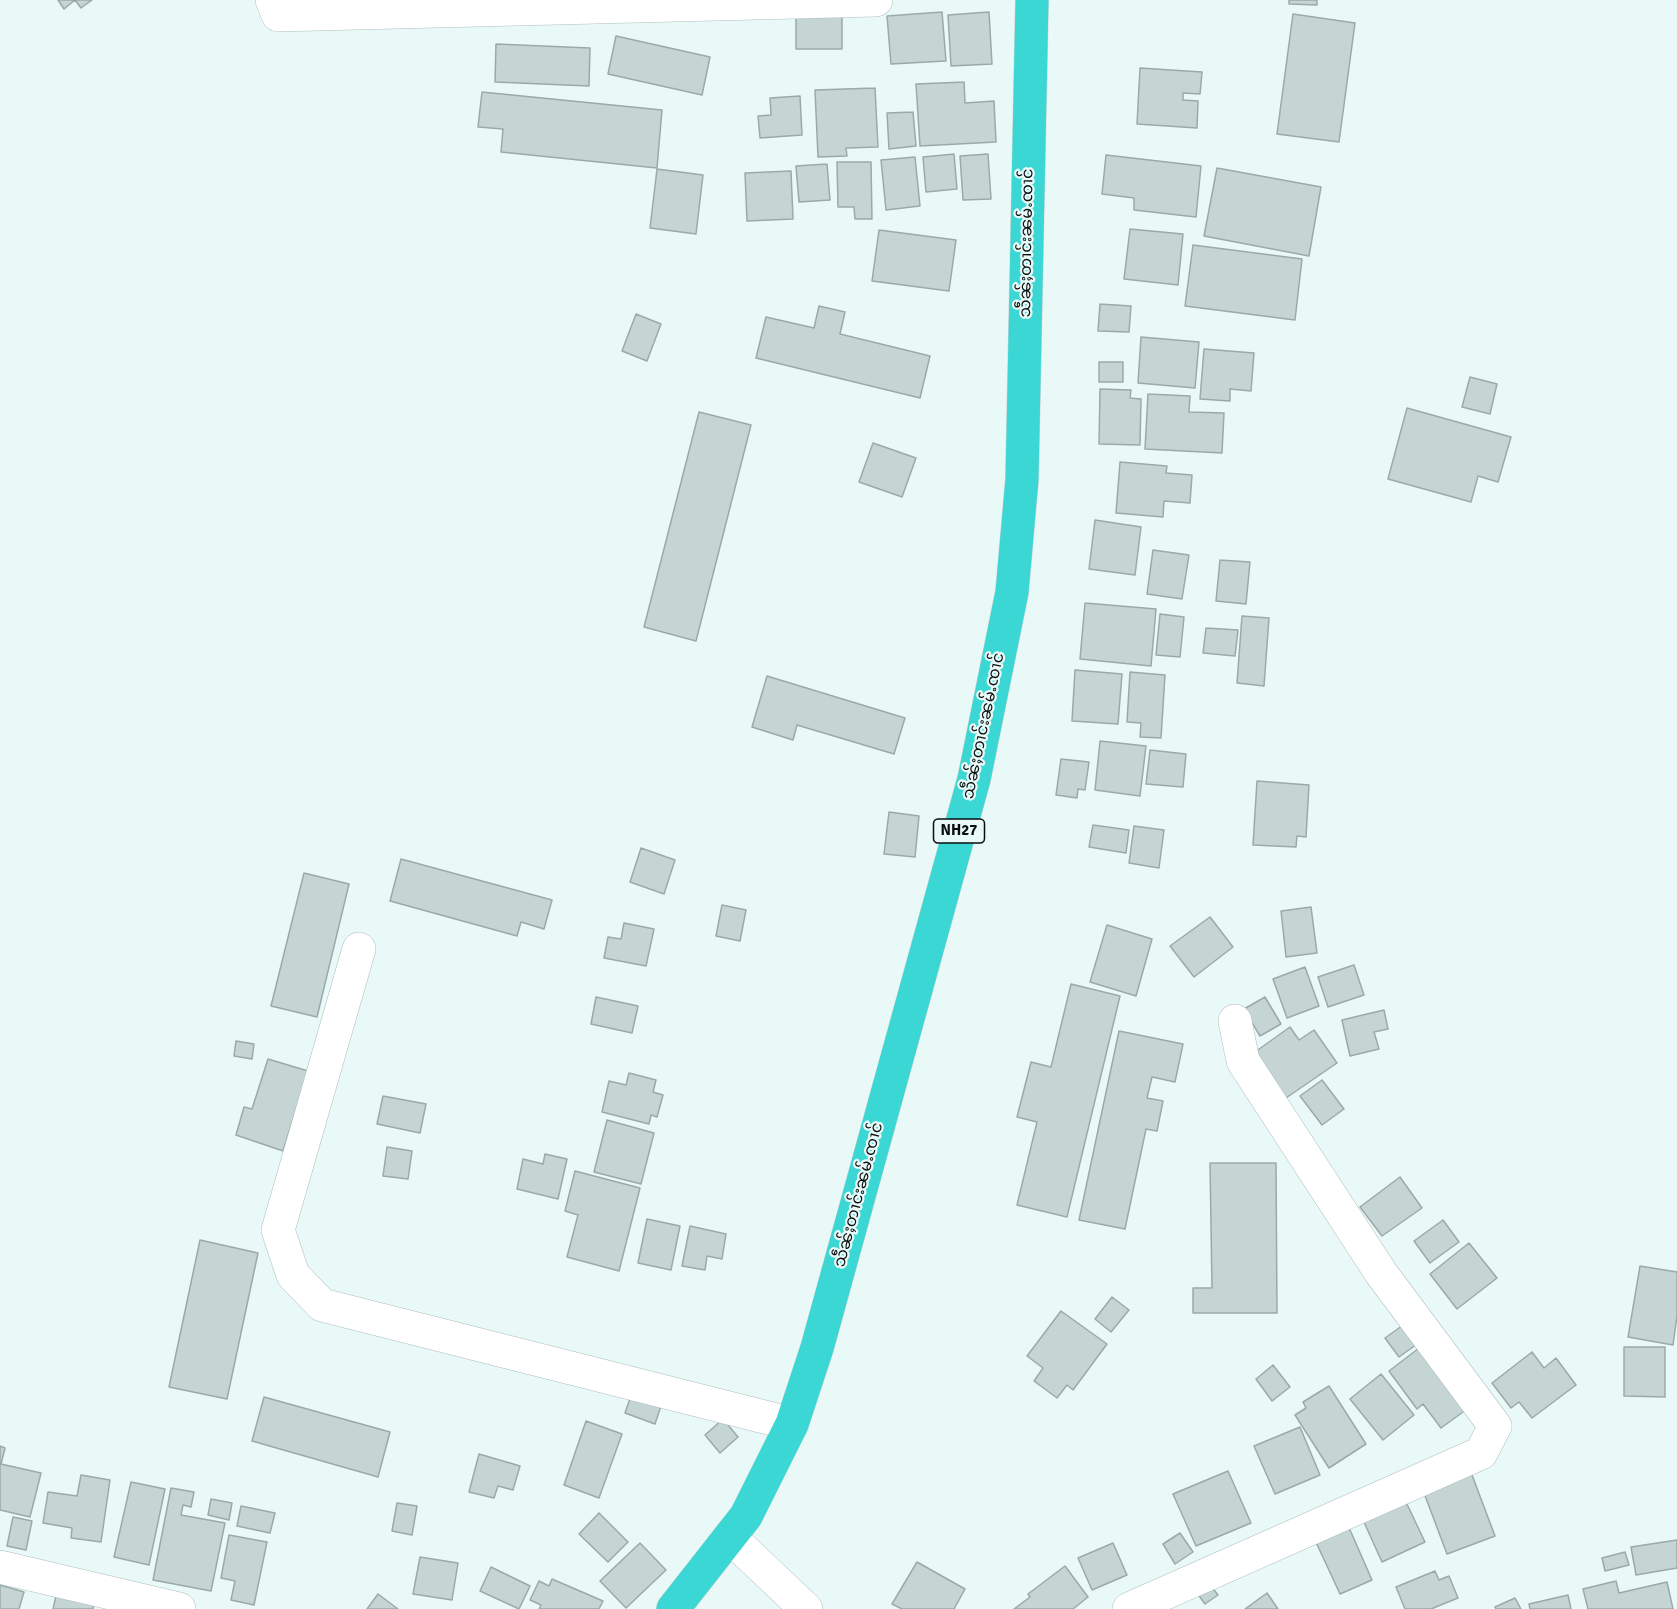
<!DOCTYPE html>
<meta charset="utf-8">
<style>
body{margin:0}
canvas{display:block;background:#e8f9f8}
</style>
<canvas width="1677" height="1609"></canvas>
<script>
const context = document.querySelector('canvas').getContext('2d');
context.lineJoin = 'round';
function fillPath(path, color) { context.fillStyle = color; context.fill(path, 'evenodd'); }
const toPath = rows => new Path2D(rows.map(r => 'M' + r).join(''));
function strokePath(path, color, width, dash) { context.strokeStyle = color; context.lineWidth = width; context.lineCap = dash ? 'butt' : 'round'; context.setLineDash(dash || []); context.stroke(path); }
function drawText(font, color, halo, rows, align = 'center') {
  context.font = font + ' Signika,"Noto Sans Myanmar",sans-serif'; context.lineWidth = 4.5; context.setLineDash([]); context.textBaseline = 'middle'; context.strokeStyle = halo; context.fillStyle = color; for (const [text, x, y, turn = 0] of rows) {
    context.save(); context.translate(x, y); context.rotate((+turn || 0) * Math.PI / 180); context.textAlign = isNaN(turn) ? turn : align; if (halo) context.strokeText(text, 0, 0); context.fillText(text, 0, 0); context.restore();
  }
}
const building = toPath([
 [58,0,92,0,81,8,75,0,64,9,58,0],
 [1289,0,1317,0,1317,5,1289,4,1289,0],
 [942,12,946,61,891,64,887,16,942,12],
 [989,12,992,64,951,66,948,15,989,12],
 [796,14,842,14,842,49,796,49,796,14],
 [1293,14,1355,23,1339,142,1277,134,1293,14],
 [616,36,710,57,702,95,608,74,616,36],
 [496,44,590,48,589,86,495,82,496,44],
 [1140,68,1202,72,1200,94,1183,93,1183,100,1198,101,1197,128,1137,124,1140,68],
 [964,82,965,103,994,101,996,142,920,146,916,84,964,82],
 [875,88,878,147,846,148,847,156,818,157,815,90,875,88],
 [482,92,662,110,657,168,501,152,503,129,478,127,482,92],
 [800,96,802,135,760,138,758,116,771,115,770,98,800,96],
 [913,112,916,146,889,149,887,113,913,112],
 [954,154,957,189,926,192,923,157,954,154],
 [988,154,991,199,963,200,960,156,988,154],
 [1106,155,1201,166,1196,217,1134,210,1134,198,1102,194,1106,155],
 [915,157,920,206,886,210,881,160,915,157],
 [837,162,871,162,872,219,855,219,854,207,838,207,837,162],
 [827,164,830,200,799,202,796,166,827,164],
 [1217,168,1321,187,1309,256,1204,236,1217,168],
 [657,169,703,175,696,234,650,228,657,169],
 [791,171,793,219,747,221,745,173,791,171],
 [1130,229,1183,234,1178,285,1124,279,1130,229],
 [879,230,956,240,949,291,872,281,879,230],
 [1193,245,1302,259,1295,320,1185,306,1193,245],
 [1100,304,1131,306,1129,332,1098,331,1100,304],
 [819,306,845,312,840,334,930,356,920,398,756,358,766,317,814,328,819,306],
 [636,314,661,324,647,361,622,351,636,314],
 [1141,337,1199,342,1195,388,1138,383,1141,337],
 [1204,349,1254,353,1251,391,1230,389,1230,401,1200,399,1204,349],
 [1099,362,1123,362,1123,382,1099,382,1099,362],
 [1470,377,1497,384,1490,414,1462,407,1470,377],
 [1100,389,1131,390,1130,398,1141,399,1140,445,1099,444,1100,389],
 [1148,394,1190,396,1189,412,1224,413,1222,453,1145,449,1148,394],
 [1407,408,1511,437,1498,482,1478,476,1471,502,1388,479,1407,408],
 [699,412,751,425,696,641,644,627,699,412],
 [873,443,916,458,902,497,859,482,873,443],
 [1120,462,1167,466,1166,473,1192,475,1190,503,1164,501,1163,517,1116,513,1120,462],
 [1095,520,1141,527,1135,575,1089,569,1095,520],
 [1153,550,1189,555,1182,599,1147,594,1153,550],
 [1220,560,1250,562,1246,604,1216,601,1220,560],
 [1085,603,1156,609,1151,666,1080,659,1085,603],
 [1160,614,1184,617,1180,657,1156,655,1160,614],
 [1242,616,1269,618,1264,686,1237,683,1242,616],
 [1206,628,1238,630,1235,656,1203,653,1206,628],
 [1075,670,1122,674,1118,724,1072,721,1075,670],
 [1130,672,1165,675,1161,738,1140,737,1141,723,1127,722,1130,672],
 [767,676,905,718,894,754,797,725,793,740,752,727,767,676],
 [1100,741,1146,746,1140,796,1095,790,1100,741],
 [1150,750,1186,754,1183,787,1146,784,1150,750],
 [1061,759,1089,762,1085,790,1078,789,1077,798,1056,795,1061,759],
 [1257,781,1309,785,1306,837,1297,836,1296,847,1253,845,1257,781],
 [889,812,919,816,915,857,884,854,889,812],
 [1093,825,1129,830,1126,853,1089,847,1093,825],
 [1134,826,1164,830,1159,868,1129,863,1134,826],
 [641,848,675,860,664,894,630,882,641,848],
 [401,859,552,900,544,929,521,922,517,936,390,901,401,859],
 [304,873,349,884,317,1017,271,1006,304,873],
 [722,905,746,910,740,941,716,936,722,905],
 [1311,907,1317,953,1286,957,1281,911,1311,907],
 [1210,917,1233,947,1194,977,1170,946,1210,917],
 [624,923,654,929,646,966,604,958,608,937,621,939,624,923],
 [1107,925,1152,939,1136,996,1090,982,1107,925],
 [1354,965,1364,995,1328,1007,1318,977,1354,965],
 [1305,967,1319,1006,1287,1018,1273,979,1305,967],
 [1071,984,1120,996,1067,1217,1017,1205,1037,1122,1017,1117,1031,1062,1051,1067,1071,984],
 [596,997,638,1006,632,1033,591,1024,596,997],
 [1265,997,1281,1024,1260,1036,1244,1009,1265,997],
 [1384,1010,1388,1029,1374,1032,1379,1049,1350,1056,1342,1020,1384,1010],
 [1290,1027,1299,1040,1314,1030,1337,1063,1286,1098,1255,1052,1290,1027],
 [1119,1031,1183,1044,1175,1082,1152,1077,1147,1098,1163,1101,1157,1131,1146,1129,1125,1229,1079,1220,1119,1031],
 [236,1041,254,1044,252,1059,234,1056,236,1041],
 [268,1059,308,1071,283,1151,236,1135,244,1107,252,1109,268,1059],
 [629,1073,656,1080,653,1092,663,1095,657,1117,651,1115,649,1124,602,1112,609,1081,626,1085,629,1073],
 [1322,1080,1344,1109,1322,1125,1300,1096,1322,1080],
 [383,1096,426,1104,420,1133,377,1124,383,1096],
 [607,1120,654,1133,641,1184,594,1172,607,1120],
 [387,1147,412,1151,408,1179,383,1176,387,1147],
 [545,1154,567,1159,558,1199,517,1189,523,1159,543,1164,545,1154],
 [1210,1163,1276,1163,1277,1313,1193,1313,1193,1288,1212,1288,1210,1163],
 [575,1171,640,1188,619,1271,567,1257,578,1215,565,1211,575,1171],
 [1400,1177,1422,1208,1382,1236,1360,1207,1400,1177],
 [647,1219,680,1226,671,1270,638,1263,647,1219],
 [1443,1220,1459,1242,1430,1263,1414,1241,1443,1220],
 [690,1226,726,1234,722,1259,707,1256,705,1270,682,1266,690,1226],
 [200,1240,258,1253,227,1399,169,1387,200,1240],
 [1469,1243,1497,1278,1457,1309,1430,1274,1469,1243],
 [1640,1266,1677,1272,1677,1316,1673,1345,1628,1337,1640,1266],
 [1112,1297,1129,1310,1111,1332,1095,1319,1112,1297],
 [1061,1311,1107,1344,1073,1390,1067,1385,1057,1398,1034,1381,1043,1368,1027,1356,1061,1311],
 [1406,1323,1420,1342,1399,1357,1385,1338,1406,1323],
 [1427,1342,1474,1404,1441,1428,1423,1404,1417,1409,1389,1371,1427,1342],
 [1624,1347,1665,1347,1665,1397,1624,1396,1624,1347],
 [1532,1352,1544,1368,1556,1358,1576,1385,1532,1418,1519,1402,1511,1408,1492,1383,1532,1352],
 [1273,1365,1290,1387,1272,1401,1256,1379,1273,1365],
 [1381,1374,1414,1415,1383,1440,1350,1399,1381,1374],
 [1329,1386,1366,1444,1329,1468,1295,1415,1306,1408,1303,1402,1329,1386],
 [633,1390,663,1400,655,1424,625,1413,633,1390],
 [264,1397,390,1432,378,1477,252,1441,264,1397],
 [723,1419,738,1437,720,1453,705,1435,723,1419],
 [586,1421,622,1434,599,1498,564,1485,586,1421],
 [1300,1427,1320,1475,1275,1494,1254,1446,1300,1427],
 [0,1446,5,1448,1,1464,41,1473,30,1517,0,1510,0,1446],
 [479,1454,520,1466,513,1490,498,1486,494,1498,469,1492,479,1454],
 [1469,1467,1495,1536,1447,1554,1421,1485,1469,1467],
 [1228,1471,1251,1523,1196,1546,1173,1494,1228,1471],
 [81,1475,110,1480,101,1542,71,1538,72,1528,43,1523,48,1492,77,1496,81,1475],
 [131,1482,165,1489,149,1565,114,1557,131,1482],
 [171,1488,194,1492,191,1507,183,1505,181,1515,225,1523,211,1591,153,1580,171,1488],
 [211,1499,232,1503,229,1520,208,1515,211,1499],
 [1405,1500,1425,1542,1382,1562,1363,1520,1405,1500],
 [397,1503,417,1506,412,1535,392,1531,397,1503],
 [241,1506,275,1513,270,1533,237,1526,241,1506],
 [599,1513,628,1542,608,1562,579,1534,599,1513],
 [13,1517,32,1521,26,1550,7,1546,13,1517],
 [1347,1523,1372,1580,1340,1594,1314,1538,1347,1523],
 [1180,1533,1193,1552,1175,1564,1163,1544,1180,1533],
 [229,1535,267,1542,254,1605,231,1600,235,1581,221,1578,229,1535],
 [1677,1540,1677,1568,1636,1575,1631,1547,1677,1540],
 [640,1543,666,1570,626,1608,600,1581,640,1543],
 [1113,1543,1127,1575,1092,1590,1078,1558,1113,1543],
 [1625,1552,1629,1565,1605,1571,1602,1558,1625,1552],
 [420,1557,458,1563,452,1600,413,1594,420,1557],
 [917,1562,965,1589,954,1609,902,1609,892,1604,917,1562],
 [1065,1566,1088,1597,1073,1609,1014,1609,1030,1597,1028,1594,1065,1566],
 [491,1567,530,1586,519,1609,480,1591,491,1567],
 [1435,1571,1439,1580,1449,1576,1458,1598,1431,1609,1405,1609,1396,1587,1435,1571],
 [1204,1577,1218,1595,1205,1604,1192,1586,1204,1577],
 [552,1579,603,1601,599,1609,539,1609,541,1605,530,1600,539,1581,549,1586,552,1579],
 [1616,1581,1619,1593,1667,1582,1673,1609,1588,1609,1583,1589,1616,1581],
 [0,1585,24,1592,19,1609,0,1609,0,1585],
 [1267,1593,1278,1609,1245,1609,1267,1593],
 [378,1594,398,1609,367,1609,378,1594],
 [1568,1595,1571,1609,1530,1609,1529,1604,1568,1595],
 [56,1596,94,1604,93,1609,53,1609,56,1596],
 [1515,1598,1521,1609,1496,1609,1495,1607,1515,1598]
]);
fillPath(building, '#c5d5d4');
strokePath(building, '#9baaa9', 1.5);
const minor = toPath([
 [272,0,278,15,876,0],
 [359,949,278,1230,293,1275,322,1305,792,1424],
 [730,1537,806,1609],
 [0,1567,179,1609],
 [1129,1609,1481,1453,1495,1426,1381,1273,1243,1061,1235,1021]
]);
const highway = toPath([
 [673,1609,746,1516,792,1424,817,1348,974,779,1012,592,1022,479,1032,0]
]);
strokePath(minor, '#afbebd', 34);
strokePath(highway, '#d3d4d4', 34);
strokePath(minor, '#fff', 33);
strokePath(highway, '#3bd7d5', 33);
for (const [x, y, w] of [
 [959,831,51]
]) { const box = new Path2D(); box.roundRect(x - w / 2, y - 12, w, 24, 4.5); context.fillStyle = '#e8f9f8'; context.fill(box); strokePath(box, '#090f0f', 1.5); }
drawText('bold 15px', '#090f0f', null, [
 ["NH27",959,831]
]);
drawText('16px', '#090f0f', '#e8f9f8', [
 ["သဵၼ်ႈတၢင်းၼမ်ႉၸၢင်",1027,243,-89],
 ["သဵၼ်ႈတၢင်းၼမ်ႉၸၢင်",984,726,-78],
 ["သဵၼ်ႈတၢင်းၼမ်ႉၸၢင်",859,1195,-75]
]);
</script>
